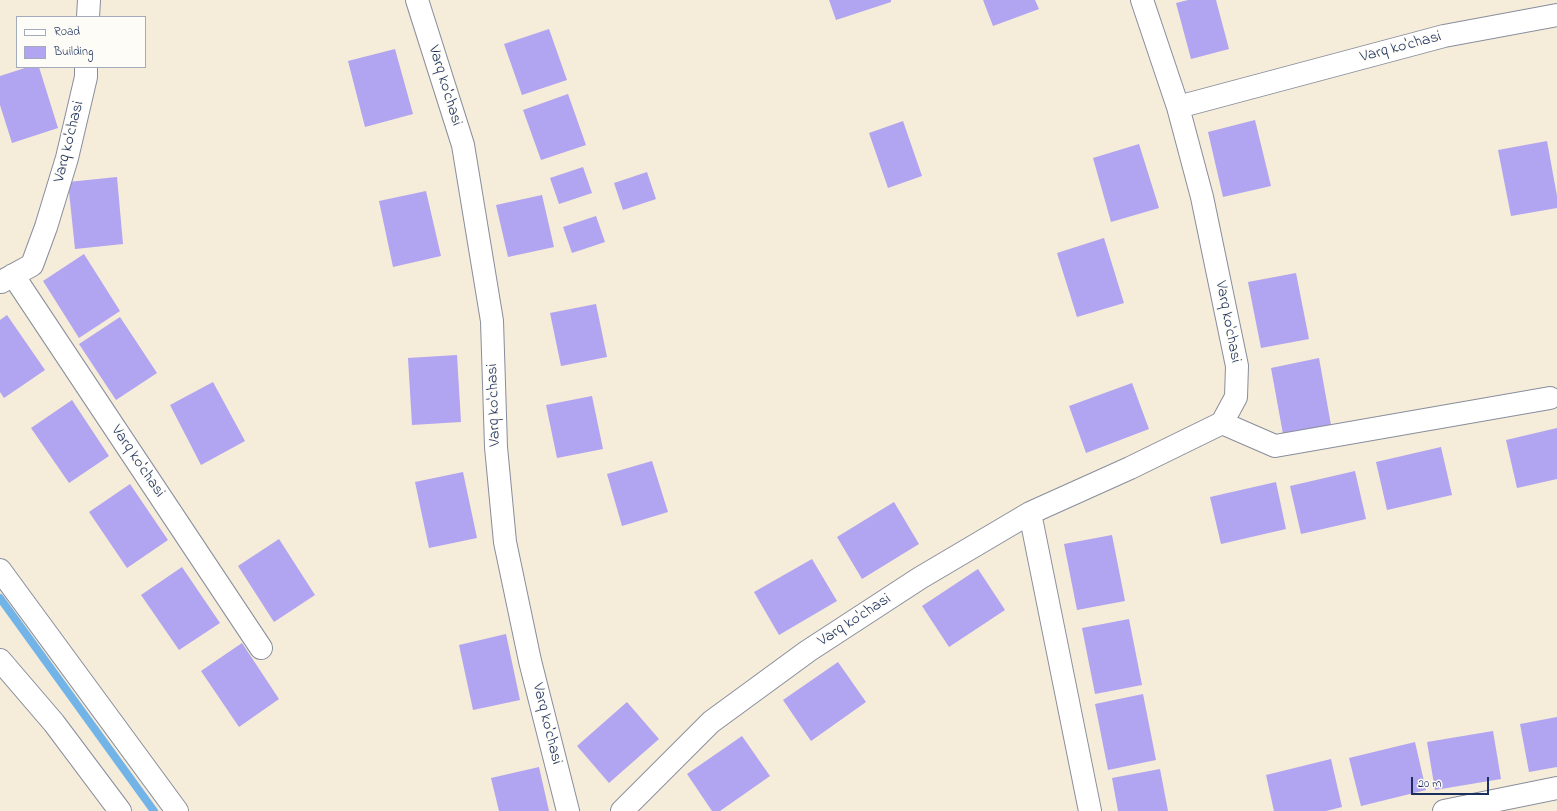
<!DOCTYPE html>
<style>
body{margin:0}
#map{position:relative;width:1557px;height:811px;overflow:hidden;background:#f5ecd9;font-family:"Indie Flower",sans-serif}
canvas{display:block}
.legend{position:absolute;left:16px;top:16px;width:130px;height:52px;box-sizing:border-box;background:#fdfcf7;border:1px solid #a3aaba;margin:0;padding:5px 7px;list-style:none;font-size:12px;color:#1b2f5e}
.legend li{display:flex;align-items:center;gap:8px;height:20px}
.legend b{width:20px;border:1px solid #a3aaba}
.scale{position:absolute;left:1411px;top:777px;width:78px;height:18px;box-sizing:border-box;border:2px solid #1b2f5e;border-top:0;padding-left:5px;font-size:12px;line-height:14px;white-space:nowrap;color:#1b2f5e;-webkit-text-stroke:3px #fdfcf7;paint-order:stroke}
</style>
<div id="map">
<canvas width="1557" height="811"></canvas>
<ul class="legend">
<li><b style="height:5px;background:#fff"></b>Road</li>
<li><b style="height:11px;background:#b1a4f0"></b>Building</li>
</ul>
<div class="scale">20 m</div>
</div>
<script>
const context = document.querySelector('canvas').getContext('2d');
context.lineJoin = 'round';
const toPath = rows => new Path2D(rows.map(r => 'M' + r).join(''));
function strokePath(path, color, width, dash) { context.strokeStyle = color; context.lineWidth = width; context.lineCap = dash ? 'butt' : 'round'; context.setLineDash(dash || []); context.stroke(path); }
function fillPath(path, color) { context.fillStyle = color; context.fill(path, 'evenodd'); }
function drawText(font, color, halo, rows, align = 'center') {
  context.font = font + ' "Indie Flower",sans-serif'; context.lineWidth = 3; context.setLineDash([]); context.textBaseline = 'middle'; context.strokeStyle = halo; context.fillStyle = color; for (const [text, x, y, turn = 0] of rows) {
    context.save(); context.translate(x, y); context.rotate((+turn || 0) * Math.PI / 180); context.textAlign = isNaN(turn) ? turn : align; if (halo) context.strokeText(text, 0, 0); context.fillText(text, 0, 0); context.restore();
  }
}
strokePath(toPath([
 [0,598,154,811]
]), '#72b4e7', 8);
fillPath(toPath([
 [829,0,891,0,891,2,836,20],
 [983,0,1035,0,1039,9,993,26],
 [1188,0,1216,0,1229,49,1191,59,1176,3],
 [549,29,567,80,522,95,504,44],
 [395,49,413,114,365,127,348,61],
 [28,67,39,67,58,128,12,143,0,105,0,76],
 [568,94,586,145,541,160,523,110],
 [1255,120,1271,186,1223,197,1208,132],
 [903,121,922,176,888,188,869,133],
 [1547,141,1557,196,1557,208,1511,216,1498,150],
 [1139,144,1159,208,1111,222,1093,158],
 [583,167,592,193,559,204,550,178],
 [647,172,656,199,623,210,614,183],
 [117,177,123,244,75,249,68,182],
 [426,191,441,256,393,267,379,201],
 [542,195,554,247,508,257,496,205],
 [596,216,605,242,572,253,563,227],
 [1104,238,1124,303,1077,317,1057,253],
 [84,254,120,311,79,338,43,281],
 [1296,273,1309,339,1261,348,1248,282],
 [596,304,607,357,561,366,550,313],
 [7,315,45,370,4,398,0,392,0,320],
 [120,317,157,373,116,400,79,344],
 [457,355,461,422,412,425,408,358],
 [1319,358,1331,425,1283,434,1271,368],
 [213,382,245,441,201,465,170,405],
 [1132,383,1149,429,1086,453,1069,406],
 [592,396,603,449,557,458,546,405],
 [72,400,109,456,69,483,31,428],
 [1557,428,1557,479,1517,488,1506,440],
 [1441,447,1452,495,1387,510,1376,462],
 [652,461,668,512,622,526,607,474],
 [1355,471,1366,519,1301,534,1290,486],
 [463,472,477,538,429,548,415,482],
 [1276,482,1286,529,1221,544,1210,497],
 [130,484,168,540,127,568,89,512],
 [894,502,919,544,862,579,837,537],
 [1112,535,1125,601,1077,610,1064,544],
 [279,539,315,595,274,622,238,566],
 [812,559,837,601,779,635,754,592],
 [182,567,220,623,179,650,141,595],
 [978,569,1005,610,949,647,922,606],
 [1129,619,1142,685,1095,694,1082,628],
 [506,634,520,700,473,710,459,645],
 [242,643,279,699,239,727,201,671],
 [838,662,866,702,811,741,783,700],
 [1143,694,1156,760,1108,770,1095,704],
 [627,702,659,739,609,783,577,746],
 [1557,717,1557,767,1529,772,1520,724],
 [1493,731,1501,779,1435,790,1427,742],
 [742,736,770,776,720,811,712,811,687,774],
 [1415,742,1426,790,1361,806,1349,758],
 [1331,759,1342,807,1326,811,1274,811,1266,775],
 [539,767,549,811,499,811,491,778],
 [1160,769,1168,811,1118,811,1112,778]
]), '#b1a4f0');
const minor = toPath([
 [417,0,463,145,492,321,496,447,505,542,530,661,568,811],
 [88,17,89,0],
 [1178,107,1444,36,1557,15],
 [13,275,261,648],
 [1,282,32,265,46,227,67,158,86,77,86,67],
 [1222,423,1275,446,1550,398],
 [0,570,177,811],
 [0,660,54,723,120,811],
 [622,811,711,722,808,651,920,578,1030,513],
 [1090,811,1030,513,1130,468,1222,423,1236,397,1237,366,1202,197,1178,107,1142,0],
 [1444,811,1557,788]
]);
strokePath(minor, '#888e9c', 24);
strokePath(minor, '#fff', 22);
drawText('16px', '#1b2f5e', '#fdfcf7', [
 ["Varq ko'chasi",1401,48,-15],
 ["Varq ko'chasi",444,86,73],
 ["Varq ko'chasi",70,142,-76],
 ["Varq ko'chasi",1227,322,79],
 ["Varq ko'chasi",495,405,-92],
 ["Varq ko'chasi",137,462,56],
 ["Varq ko'chasi",855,621,-33],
 ["Varq ko'chasi",546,724,76]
]);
</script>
